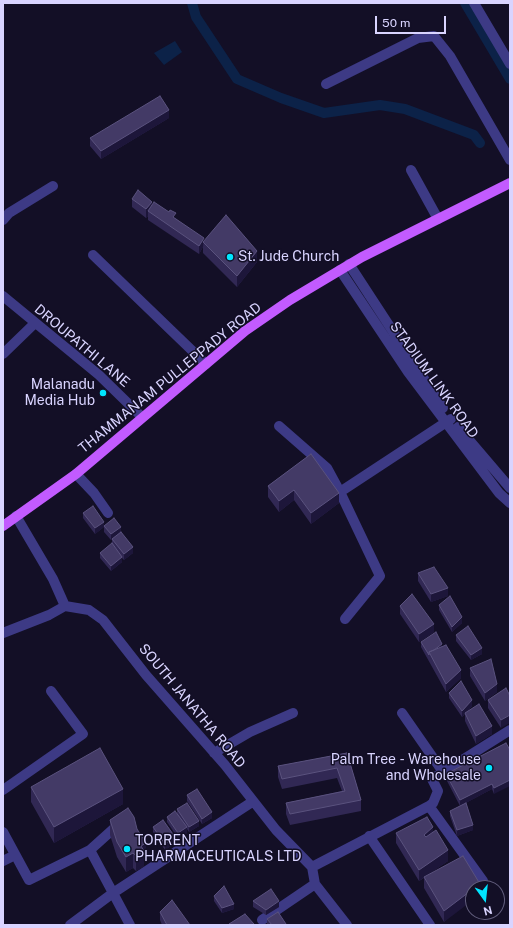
<!DOCTYPE html>
<style>
body{margin:0}
#map{position:relative;width:513px;height:928px;overflow:hidden;background:#130f26;font-family:"Public Sans",sans-serif}
canvas{display:block}
.frame{position:absolute;inset:0;border:4px solid #d9d4ff;pointer-events:none}
.north{position:absolute;left:465px;top:880px;width:40px;height:40px;box-sizing:border-box;background:#130f26;border:1px solid #625e7d;border-radius:50%;rotate:165deg;font-size:11px;font-weight:700;line-height:16px;text-align:center;color:#d9d4ff}
.north::after{content:'';display:block;margin:auto;width:14px;height:18px;background:#00e5ff;clip-path:polygon(50% 0,100% 100%,50% 72%,0 100%)}
.scale{position:absolute;left:375px;top:16px;width:71px;height:18px;box-sizing:border-box;border:2px solid #d9d4ff;border-top:0;padding-left:5px;font-size:12px;line-height:14px;white-space:nowrap;color:#d9d4ff;-webkit-text-stroke:3px #130f26;paint-order:stroke}
</style>
<div id="map">
<canvas width="513" height="928"></canvas>
<div class="frame"></div>
<div class="north">N</div>
<div class="scale">50 m</div>
</div>
<script>
const context = document.querySelector('canvas').getContext('2d');
context.lineJoin = 'round';
function fillPath(path, color) { context.fillStyle = color; context.fill(path, 'evenodd'); }
const toPath = rows => new Path2D(rows.map(r => 'M' + r).join(''));
function strokePath(path, color, width, dash) { context.strokeStyle = color; context.lineWidth = width; context.lineCap = dash ? 'butt' : 'round'; context.setLineDash(dash || []); context.stroke(path); }
function drawText(font, color, halo, rows, align = 'center') {
  context.font = font + ' "Public Sans",sans-serif'; context.lineWidth = 3; context.setLineDash([]); context.textBaseline = 'middle'; context.strokeStyle = halo; context.fillStyle = color; for (const [text, x, y, turn = 0] of rows) {
    context.save(); context.translate(x, y); context.rotate((+turn || 0) * Math.PI / 180); context.textAlign = isNaN(turn) ? turn : align; if (halo) context.strokeText(text, 0, 0); context.fillText(text, 0, 0); context.restore();
  }
}
fillPath(toPath([
 [175,41,182,52,164,65,154,53]
]), '#0c2248');
strokePath(toPath([
 [192,3,196,17,237,79,281,98,324,113,380,105,405,109,474,135,480,143],
 [465,3,510,79]
]), '#0c2248', 10);
strokePath(toPath([
 [474,3,510,64],
 [326,84,418,38,434,36,450,56,510,160],
 [411,170,438,219],
 [3,220,9,213,53,186],
 [93,255,206,364],
 [349,264,443,408],
 [340,270,408,372,499,493,510,503],
 [3,296,99,375,142,417],
 [3,354,34,324],
 [279,426,327,468,340,492],
 [458,427,510,488],
 [76,474,94,493,108,513],
 [16,516,53,579,65,606,89,610,103,620,146,675,225,765,276,830,312,867,315,884,347,925],
 [345,619,380,576,340,492,451,419],
 [3,633,49,615,65,606],
 [402,713,443,772],
 [214,753,250,732,293,713],
 [3,790,83,734,51,691],
 [429,806,483,881],
 [3,832,29,880,90,850,113,893,70,925],
 [369,836,430,925],
 [90,850,120,823],
 [3,861,15,855],
 [312,867,429,806,433,803,438,791,432,779,510,730],
 [262,920,315,884],
 [130,925,113,893,252,802]
]), '#3d3a85', 10);
strokePath(toPath([
 [3,526,76,474,245,331,290,300,362,257,510,183]
]), '#c25bff', 10);
fillPath(toPath([
 [169,118,101,159,90,146,90,138],
 [132,199,152,205,176,219,204,242,257,262,237,287,203,253,203,247,199,254,148,220,148,216,146,218,132,207],
 [311,454,339,503,311,524,294,500,279,512,268,497,268,486],
 [83,513,104,526,121,532,133,553,124,560,122,558,122,562,111,571,100,558,100,553,112,544,112,539,111,540,104,532,104,527,95,534,83,518],
 [418,573,448,596,431,602,418,581],
 [439,605,462,623,452,632,439,610],
 [400,606,434,632,419,642,400,614],
 [456,635,482,654,471,660,456,641],
 [421,642,442,647,461,678,446,692,421,647],
 [470,668,497,692,485,701,470,676],
 [506,688,501,728,488,708,488,700],
 [449,693,472,706,467,712,492,734,476,744,465,721,465,714,462,717,449,698],
 [506,743,494,794,492,789,460,806,446,779,446,774],
 [347,753,361,800,361,811,290,825,286,814,286,803,342,791,337,778,282,789,278,777,278,766],
 [31,787,123,804,54,843,31,802],
 [187,795,212,818,202,824,187,801],
 [177,809,199,826,189,832,187,829,187,833,178,838,167,822,167,817,177,814],
 [450,811,473,830,457,836,450,816],
 [110,820,137,829,146,858,144,860,144,866,136,871,133,868,126,872,117,857,110,835],
 [153,827,175,843,165,850,153,832],
 [433,832,448,861,426,876,480,888,444,922,424,888,424,878,419,881,396,843,396,833],
 [214,896,234,909,222,913,214,901],
 [253,901,279,907,266,915,253,907],
 [160,912,190,925,162,925,160,920],
 [267,919,286,925,267,925]
]), '#312854');
fillPath(toPath([
 [169,110,169,118,101,159,101,151],
 [152,202,152,210,148,211,148,216,146,218,146,209],
 [204,238,203,247,199,254,199,246],
 [257,251,257,262,237,287,237,276],
 [294,490,294,500,279,512,279,501],
 [339,493,339,503,311,524,311,513],
 [104,522,104,527,104,526,104,527,95,534,95,528],
 [121,527,121,532,111,540,111,534],
 [133,547,133,553,124,560,124,554],
 [122,557,122,562,111,571,111,566],
 [448,588,448,596,431,602,431,594],
 [462,617,462,623,452,632,452,627],
 [434,624,434,632,419,642,419,634],
 [442,644,442,649,430,654],
 [482,648,482,654,471,660,471,655],
 [461,670,461,678,446,692,446,684],
 [497,684,497,692,485,701,485,693],
 [472,700,472,706,462,717,462,711],
 [510,715,510,723,501,728,501,720],
 [492,726,492,734,476,744,476,736],
 [510,780,510,786,494,794,494,788],
 [492,784,492,789,460,806,460,800],
 [123,789,123,804,54,843,54,827],
 [212,812,212,818,202,824,202,819],
 [199,821,199,826,189,832,189,827],
 [473,825,473,830,457,836,457,830],
 [187,827,187,833,178,838,178,833],
 [433,827,433,838,424,846,424,835],
 [175,837,175,843,165,850,165,844],
 [146,843,146,858,144,860,144,866,136,871,136,856,141,846],
 [448,850,448,861,419,881,419,870],
 [133,853,133,868,126,872,126,857],
 [480,884,480,888,475,888],
 [473,889,473,900,444,922,444,911],
 [279,901,279,907,266,915,266,910],
 [234,904,234,909,222,913,222,908]
]), '#1d163a');
const building = toPath([
 [160,96,169,110,101,151,90,138,160,96],
 [138,190,152,202,146,209,132,199,138,190],
 [154,202,169,212,170,210,176,213,173,217,204,238,199,246,148,211,154,202],
 [226,215,257,251,237,276,203,242,226,215],
 [311,454,339,493,311,513,294,490,279,501,268,486,311,454],
 [93,506,104,522,95,528,83,513,93,506],
 [114,518,121,527,111,534,104,526,114,518],
 [121,532,133,547,124,554,112,539,121,532],
 [112,543,122,557,111,566,100,553,112,543],
 [434,567,448,588,431,594,418,573,434,567],
 [412,594,434,624,419,634,400,606,412,594],
 [450,596,462,617,452,627,439,605,450,596],
 [468,626,482,648,471,655,456,635,468,626],
 [436,632,442,644,434,650,429,652,429,655,421,642,436,632],
 [446,645,461,670,446,684,429,652,446,645],
 [491,659,497,684,485,693,470,668,491,659],
 [461,681,472,700,462,711,449,693,461,681],
 [506,688,510,696,510,715,501,720,488,700,506,688],
 [479,704,492,726,476,736,465,713,479,704],
 [506,743,510,750,510,780,494,788,492,784,460,800,446,774,506,743],
 [100,748,123,789,54,827,31,787,100,748],
 [347,753,361,800,290,814,286,803,345,791,337,768,282,779,278,766,347,753],
 [197,789,212,812,202,819,187,795,197,789],
 [187,803,199,821,189,827,177,809,187,803],
 [466,803,473,825,457,830,450,811,466,803],
 [128,808,134,817,137,829,146,843,141,846,144,851,136,856,133,853,126,857,117,842,110,820,128,808],
 [175,811,187,827,178,833,167,817,175,811],
 [427,817,433,827,424,835,426,837,436,830,448,850,419,870,396,833,427,817],
 [163,820,175,837,165,844,153,827,163,820],
 [463,856,480,884,475,888,473,888,473,889,444,911,424,877,463,856],
 [224,886,234,904,222,908,214,896,224,886],
 [271,889,279,901,266,910,253,901,271,889],
 [172,900,190,925,167,925,160,912,172,900],
 [278,912,286,924,285,925,272,925,267,919,278,912],
 [245,914,254,924,252,925,231,925,229,924,245,914]
]);
fillPath(building, '#433a66');
strokePath(building, '#5a527e', 1);
for (const [x, y, r, color] of [
 [230,257,4,"#00e5ff"],
 [103,393,4,"#00e5ff"],
 [489,768,4,"#00e5ff"],
 [127,849,4,"#00e5ff"]
]) { const dot = new Path2D(); dot.arc(x, y, r, 0, 2 * Math.PI); context.fillStyle = color; context.fill(dot); strokePath(dot, '#130f26', 1.5); }
drawText('14px', '#d9d4ff', '#130f26', [
 ["St. Jude Church",238,257],
 ["Malanadu",95,385,"right"],
 ["Media Hub",95,401,"right"],
 ["Palm Tree - Warehouse",481,760,"right"],
 ["and Wholesale",481,776,"right"],
 ["TORRENT",135,841],
 ["PHARMACEUTICALS LTD",135,857]
], 'left');
drawText('14px', '#d9d4ff', '#130f26', [
 ["DROUPATHI LANE",82,346,40],
 ["THAMMANAM PULLEPPADY ROAD",170,378,-39],
 ["STADIUM LINK ROAD",434,380,54],
 ["SOUTH JANATHA ROAD",192,706,50]
]);
</script>
